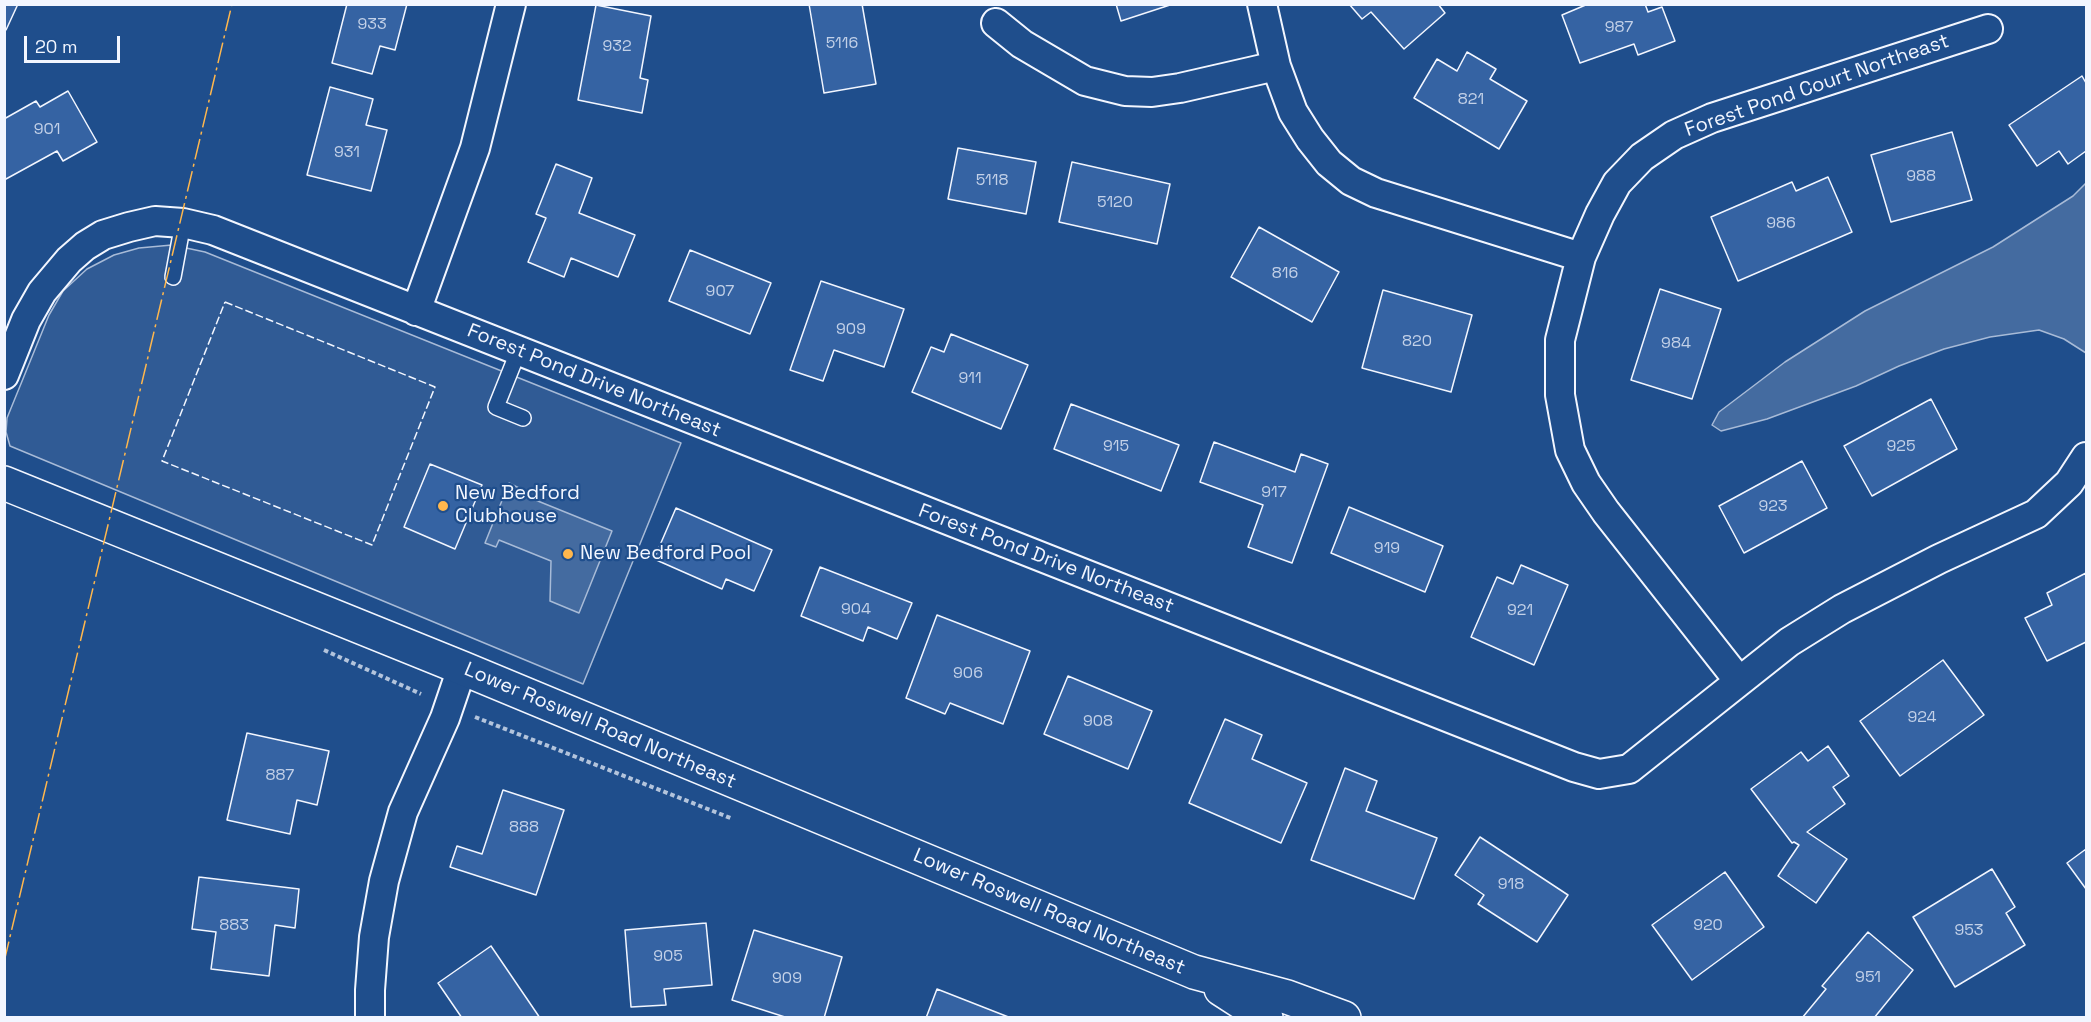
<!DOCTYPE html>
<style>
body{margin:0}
#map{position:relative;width:2091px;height:1022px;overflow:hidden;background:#1f4e8c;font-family:"Space Grotesk",sans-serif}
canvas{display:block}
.frame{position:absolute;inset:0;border:6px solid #f2f6ff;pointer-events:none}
.scale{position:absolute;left:24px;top:36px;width:96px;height:27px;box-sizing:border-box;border:3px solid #f2f6ff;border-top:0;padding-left:8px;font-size:18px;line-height:21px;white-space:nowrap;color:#f2f6ff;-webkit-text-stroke:4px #1f4e8c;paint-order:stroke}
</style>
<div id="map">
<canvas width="2091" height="1022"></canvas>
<div class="frame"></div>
<div class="scale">20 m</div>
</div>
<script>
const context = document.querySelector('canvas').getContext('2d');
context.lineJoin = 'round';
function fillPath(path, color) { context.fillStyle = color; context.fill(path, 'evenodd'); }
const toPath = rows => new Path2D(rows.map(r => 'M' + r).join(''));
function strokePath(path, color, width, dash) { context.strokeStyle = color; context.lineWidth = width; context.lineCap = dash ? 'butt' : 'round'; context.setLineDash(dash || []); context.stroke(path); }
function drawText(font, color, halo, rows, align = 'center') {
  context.font = font + ' "Space Grotesk",sans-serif'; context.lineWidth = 4.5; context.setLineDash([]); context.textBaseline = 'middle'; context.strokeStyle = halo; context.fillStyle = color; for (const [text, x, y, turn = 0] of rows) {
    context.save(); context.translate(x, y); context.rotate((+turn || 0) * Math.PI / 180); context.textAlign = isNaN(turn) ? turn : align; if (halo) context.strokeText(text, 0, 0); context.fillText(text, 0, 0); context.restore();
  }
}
const built = toPath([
 [172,245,205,252,681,443,583,684,10,446,6,432,7,418,49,315,63,291,87,269,114,255,139,248,172,245]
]);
fillPath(built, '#305b95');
strokePath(built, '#a8bbd7', 1.5);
const water = toPath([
 [2086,183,2086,353,2064,339,2039,330,1990,337,1944,349,1899,366,1856,386,1767,419,1721,431,1712,425,1719,412,1785,362,1865,311,1993,247,2073,196,2086,183],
 [509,483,519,488,518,493,612,531,579,613,550,601,551,561,499,540,496,547,485,543,509,483]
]);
fillPath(water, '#446ba0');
strokePath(water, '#a8bbd7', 1.5);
const building = toPath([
 [4,4,18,4,6,30,4,30,4,4],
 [347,4,407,4,395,50,380,46,372,74,332,63,347,4],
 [809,4,862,4,876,84,824,93,809,4],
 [1116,4,1173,4,1121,21,1116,4],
 [1349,4,1438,4,1445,13,1404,49,1371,12,1362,19,1349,4],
 [1588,4,1645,4,1648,12,1662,7,1675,41,1638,55,1634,44,1580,63,1562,15,1588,4],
 [596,5,651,16,640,78,648,80,642,113,578,100,596,5],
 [1467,52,1496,69,1490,79,1527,101,1499,149,1414,98,1437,59,1457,71,1467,52],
 [2082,76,2086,83,2086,151,2068,164,2059,151,2037,166,2009,125,2082,76],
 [330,87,373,99,366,125,387,130,371,191,307,175,330,87],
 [68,91,97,142,63,161,57,151,6,179,4,176,4,119,36,101,40,107,68,91],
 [1952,132,1972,200,1891,222,1871,155,1952,132],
 [958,148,1036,162,1026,214,948,199,958,148],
 [1072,162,1170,184,1157,244,1059,222,1072,162],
 [556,164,592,178,579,213,635,235,618,277,571,258,564,277,528,262,546,218,536,214,556,164],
 [1828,177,1852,232,1738,281,1711,217,1792,182,1796,191,1828,177],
 [1259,227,1339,272,1312,322,1231,277,1259,227],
 [690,250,771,283,750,334,669,301,690,250],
 [821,281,904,309,884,367,834,350,823,381,790,370,821,281],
 [1660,289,1721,309,1692,399,1631,380,1660,289],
 [1383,290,1472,315,1451,392,1362,368,1383,290],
 [951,334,1028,365,1001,429,912,392,931,347,944,352,951,334],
 [1931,399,1957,449,1872,496,1844,446,1931,399],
 [1071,404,1179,445,1161,491,1054,449,1071,404],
 [1214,442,1295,472,1301,454,1328,464,1292,563,1248,547,1263,505,1200,482,1214,442],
 [1802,461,1827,508,1744,553,1719,506,1802,461],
 [430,464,482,485,455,549,404,527,430,464],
 [1349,507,1443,546,1425,592,1331,553,1349,507],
 [676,508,772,550,754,591,726,579,722,589,654,559,676,508],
 [1521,565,1568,585,1534,665,1471,637,1497,577,1513,584,1521,565],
 [820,567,912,603,897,639,868,627,863,641,801,616,820,567],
 [2086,573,2086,642,2047,661,2025,618,2052,605,2047,593,2086,573],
 [937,615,1030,651,1003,724,950,703,945,714,906,698,937,615],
 [1943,660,1984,715,1900,776,1860,721,1943,660],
 [1068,676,1152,711,1128,769,1044,734,1068,676],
 [1225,719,1262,735,1252,759,1307,783,1281,843,1189,803,1225,719],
 [247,733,329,751,317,805,297,800,290,834,227,820,247,733],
 [1828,746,1849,776,1833,787,1845,804,1807,832,1847,859,1816,903,1778,876,1799,845,1794,842,1792,843,1751,789,1801,752,1808,761,1828,746],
 [1345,768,1377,781,1366,811,1437,838,1414,899,1311,860,1345,768],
 [503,790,564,810,536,895,450,867,457,846,482,854,503,790],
 [1480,837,1568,895,1537,942,1478,904,1484,895,1455,875,1480,837],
 [2086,849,2086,889,2067,863,2086,849],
 [1992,869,2015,907,2006,913,2025,945,1955,987,1913,917,1992,869],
 [1725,872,1764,927,1692,980,1652,925,1725,872],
 [199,877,299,889,295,928,275,925,269,976,211,969,216,932,192,929,199,877],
 [706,923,712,985,664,989,666,1005,631,1007,625,930,706,923],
 [754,930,842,957,824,1018,788,1018,732,1000,754,930],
 [1868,932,1913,970,1874,1018,1802,1018,1826,989,1822,986,1868,932],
 [491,946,540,1018,462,1018,438,983,491,946],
 [937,989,1011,1018,926,1018,937,989]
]);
fillPath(building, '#3563a3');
strokePath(building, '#f2f6ff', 1.5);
const lane = toPath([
 [173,277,183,223],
 [518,352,496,407,523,418]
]);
const street = toPath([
 [1262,4,1276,66,1293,112,1310,139,1329,163,1351,181,1376,193,1581,257],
 [996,23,1022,44,1085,81,1125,91,1152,92,1180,88,1276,66],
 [416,311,475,148,511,4],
 [4,375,26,320,42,292,69,260,85,246,103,235,129,227,155,221,183,223,213,230,1574,767,1599,774,1629,769,1789,642,1842,609,1939,559,2036,514,2069,483,2086,457],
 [1739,681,1606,512,1586,483,1570,450,1560,395,1560,340,1581,257,1600,214,1617,183,1642,157,1674,135,1712,118,1988,29],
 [370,1018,370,990,374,937,384,881,403,812,445,718,462,668]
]);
const secondary = toPath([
 [4,483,462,668,1194,972,1287,997,1344,1018],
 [1221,989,1266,1018]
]);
strokePath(lane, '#f2f6ff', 18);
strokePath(street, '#f2f6ff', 32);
strokePath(secondary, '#f2f6ff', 36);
strokePath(toPath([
 [324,650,421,694],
 [475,717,733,819]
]), '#b3c4dc', 4, [4.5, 3]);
strokePath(lane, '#1f4e8c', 15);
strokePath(street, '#1f4e8c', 28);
strokePath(secondary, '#1f4e8c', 33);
strokePath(toPath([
 [225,302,435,387,372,545,162,461,225,302]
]), '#f2f6ff', 1.5, [8, 3]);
strokePath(toPath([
 [4,962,232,4]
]), '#ffb74d', 1.5, [21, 4.5, 3, 4.5]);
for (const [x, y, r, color] of [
 [443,506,6,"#ffb74d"],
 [568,554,6,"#ffb74d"]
]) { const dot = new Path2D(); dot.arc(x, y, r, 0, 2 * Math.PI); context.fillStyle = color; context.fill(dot); strokePath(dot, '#1f4e8c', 2); }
drawText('16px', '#c3d1e8', null, [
 ["933",372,25],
 ["987",1619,28],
 ["5116",842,44],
 ["932",617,47],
 ["821",1471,100],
 ["901",47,130],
 ["931",347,153],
 ["988",1921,177],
 ["5118",992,181],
 ["5120",1115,203],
 ["986",1781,224],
 ["816",1285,274],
 ["907",720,292],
 ["909",851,330],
 ["820",1417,342],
 ["984",1676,344],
 ["911",970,379],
 ["915",1116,447],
 ["925",1901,447],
 ["917",1274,493],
 ["923",1773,507],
 ["919",1387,549],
 ["904",856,610],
 ["921",1520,611],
 ["906",968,674],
 ["924",1922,718],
 ["908",1098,722],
 ["887",280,776],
 ["888",524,828],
 ["918",1511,885],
 ["883",234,926],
 ["920",1708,926],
 ["953",1969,931],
 ["905",668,957],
 ["951",1868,978],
 ["909",787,979]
]);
drawText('20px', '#f2f6ff', '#1f4e8c', [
 ["Forest Pond Court Northeast",1817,86,-19],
 ["Forest Pond Drive Northeast",594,381,22],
 ["Forest Pond Drive Northeast",1046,559,21],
 ["Lower Roswell Road Northeast",600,726,23],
 ["Lower Roswell Road Northeast",1049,912,23]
]);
drawText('20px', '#f2f6ff', '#1f4e8c', [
 ["New Bedford",455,494],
 ["Clubhouse",455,517],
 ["New Bedford Pool",580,554]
], 'left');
</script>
